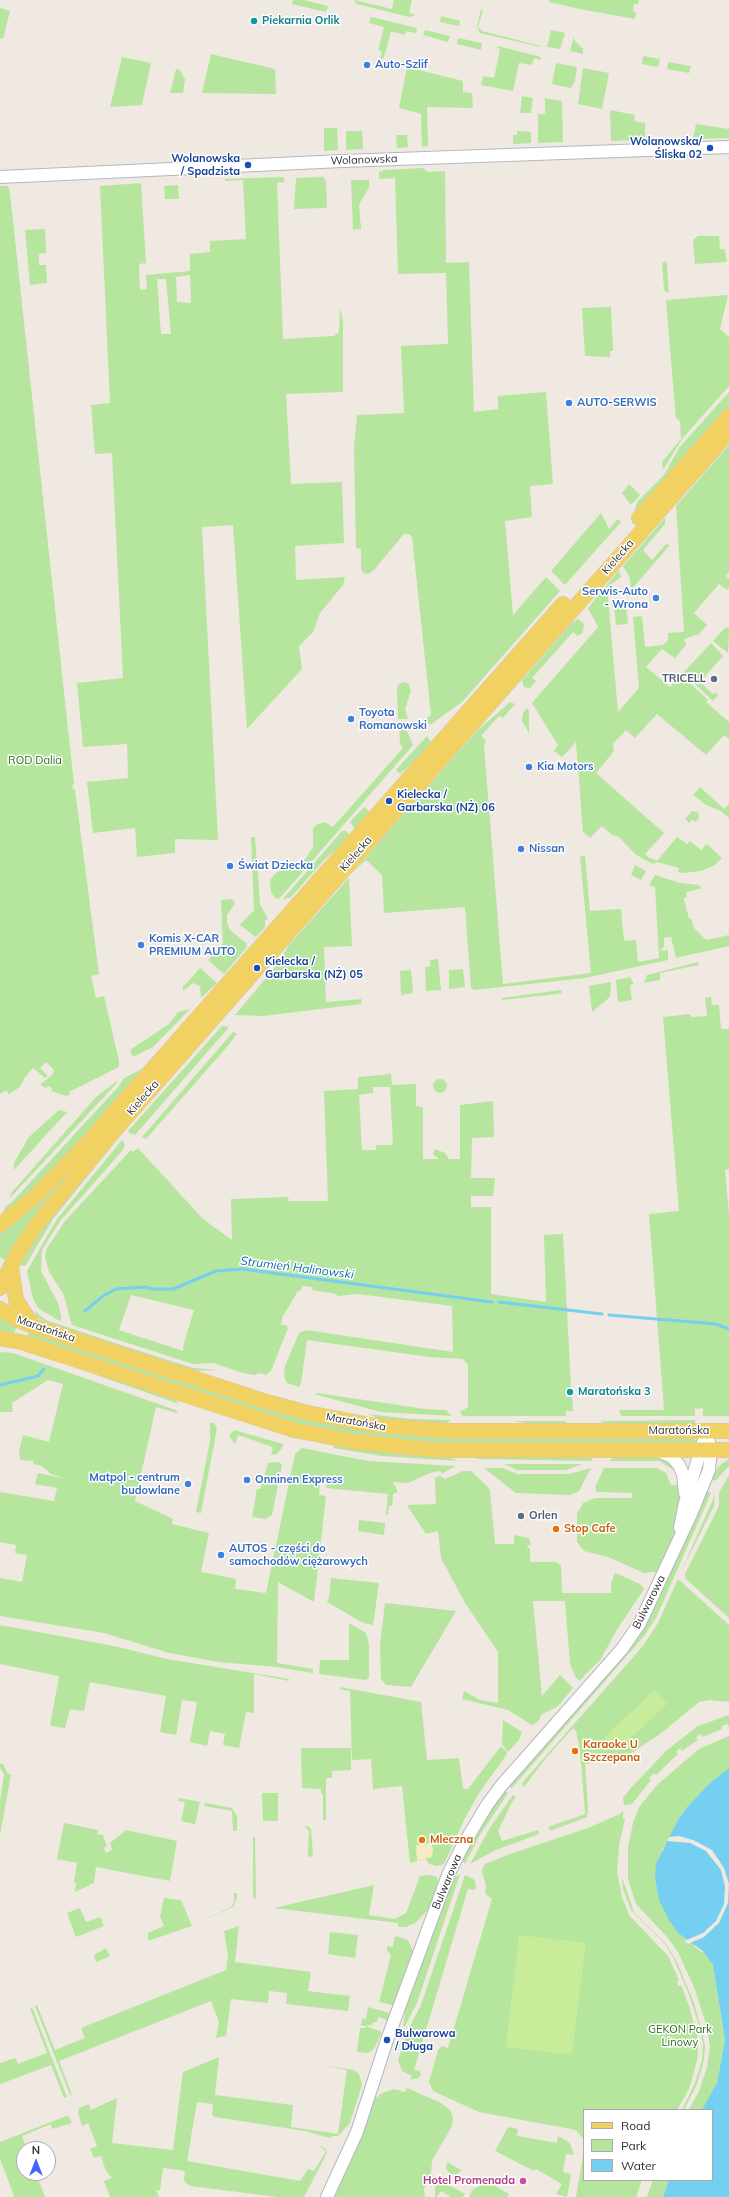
<!DOCTYPE html>
<meta charset="utf-8">
<style>
body{margin:0}
#map{position:relative;width:729px;height:2197px;overflow:hidden;background:#efe9e1;font-family:Mulish,sans-serif}
canvas{display:block}
.legend{position:absolute;left:583px;top:2109px;width:130px;height:72px;box-sizing:border-box;background:#fff;border:1px solid #ababab;margin:0;padding:5px 7px;list-style:none;font-size:12px;color:#2e2e2e}
.legend li{display:flex;align-items:center;gap:8px;height:20px}
.legend b{width:20px;border:1px solid #ababab}
.north{position:absolute;left:16px;top:2141px;width:40px;height:40px;box-sizing:border-box;background:#fff;border:1px solid #ababab;border-radius:50%;rotate:0deg;font-size:11px;font-weight:700;line-height:16px;text-align:center;color:#2e2e2e}
.north::after{content:'';display:block;margin:auto;width:14px;height:18px;background:#4264fb;clip-path:polygon(50% 0,100% 100%,50% 72%,0 100%)}
</style>
<div id="map">
<canvas width="729" height="2197"></canvas>
<ul class="legend">
<li><b style="height:5px;background:#f2d163"></b>Road</li>
<li><b style="height:11px;background:#b6e59e"></b>Park</li>
<li><b style="height:11px;background:#75cff0"></b>Water</li>
</ul>
<div class="north">N</div>
</div>
<script>
const context = document.querySelector('canvas').getContext('2d');
context.lineJoin = 'round';
function fillPath(path, color) { context.fillStyle = color; context.fill(path, 'evenodd'); }
const toPath = rows => new Path2D(rows.map(r => 'M' + r).join(''));
function strokePath(path, color, width, dash) { context.strokeStyle = color; context.lineWidth = width; context.lineCap = dash ? 'butt' : 'round'; context.setLineDash(dash || []); context.stroke(path); }
function drawText(font, color, halo, rows, align = 'center') {
  context.font = font + ' Mulish,sans-serif'; context.lineWidth = 3; context.setLineDash([]); context.textBaseline = 'middle'; context.strokeStyle = halo; context.fillStyle = color; for (const [text, x, y, turn = 0] of rows) {
    context.save(); context.translate(x, y); context.rotate((+turn || 0) * Math.PI / 180); context.textAlign = isNaN(turn) ? turn : align; if (halo) context.strokeText(text, 0, 0); context.fillText(text, 0, 0); context.restore();
  }
}
fillPath(toPath([
 [293,0,304,0,328,6,326,12,292,4],
 [354,0,392,9,394,0,412,0,409,13,416,15,409,17,357,4],
 [549,0,639,0,638,4,634,4,633,11,636,12,635,19,580,9,549,2],
 [0,8,10,11,3,39,0,38],
 [481,9,483,10,478,27,482,31,541,46,541,47,480,33,477,27],
 [441,16,460,21,459,26,440,22],
 [371,17,417,28,416,33,406,31,405,35,391,31,385,54,383,59,380,58,382,51,378,50,384,27,369,23],
 [425,30,450,36,448,42,423,35],
 [551,30,565,33,560,49,547,47],
 [574,36,574,40,583,49,583,54,570,51],
 [458,38,482,43,481,50,457,44],
 [498,46,541,57,540,60,534,58,532,65,519,63,513,91,481,85,483,76,494,78,500,49,497,48],
 [211,54,275,69,276,94,202,93],
 [643,56,660,59,658,67,642,64],
 [122,57,151,63,142,105,110,107],
 [668,62,691,66,689,73,667,69],
 [556,63,577,67,575,81,571,88,552,84],
 [407,67,463,81,463,92,472,93,473,108,427,107,428,146,422,147,421,114,399,108],
 [583,68,609,73,602,109,578,104],
 [176,69,180,70,185,79,183,93,170,93],
 [522,96,533,98,531,113,520,113],
 [545,98,562,101,563,142,538,143,538,114,545,114],
 [610,110,635,115,634,121,645,123,645,140,611,141],
 [696,124,729,129,729,138,693,139],
 [324,128,337,128,338,150,324,151],
 [346,131,362,131,363,149,346,150],
 [517,131,531,132,531,143,513,144,513,135,517,135],
 [396,135,407,135,408,147,397,148],
 [423,168,428,172,445,171,446,263,469,262,474,412,498,409,498,396,546,392,553,484,530,486,532,517,505,521,513,615,546,577,560,591,462,702,430,725,424,720,431,715,412,537,409,534,404,534,374,570,368,574,363,573,361,567,361,549,356,548,354,447,357,415,404,413,401,346,448,344,446,273,398,274,395,178,379,179,379,172,384,170],
 [283,177,285,182,277,183,283,339,334,336,339,332,340,307,343,321,343,392,286,394,291,484,342,482,344,543,295,546,296,580,345,577,343,585,320,613,313,632,299,646,302,669,247,729,233,525,202,527,218,840,175,839,175,853,137,857,135,828,93,833,87,782,128,778,127,744,83,747,77,683,123,678,112,453,95,454,91,405,110,403,100,186,141,183,146,263,139,264,140,290,147,289,146,275,190,271,190,254,210,252,210,241,246,239,243,180,225,181,225,179],
 [190,275,191,303,177,302,176,277],
 [157,279,166,279,171,334,161,334],
 [323,177,326,181,327,208,294,209,296,178],
 [351,180,369,180,369,187,359,205,361,229,353,230],
 [178,185,179,199,165,199,164,186],
 [0,186,8,186,10,193,74,784,72,785,73,788,75,790,99,974,91,976,96,998,104,996,119,1061,119,1067,69,1092,70,1094,67,1096,51,1091,52,1088,48,1086,46,1088,40,1085,53,1074,54,1070,46,1062,40,1068,48,1076,45,1078,33,1068,25,1077,20,1087,9,1094,6,1090,0,1094],
 [45,229,46,253,39,254,39,265,46,265,47,283,30,285,25,230],
 [698,236,719,236,720,249,725,249,727,262,695,264,693,240],
 [667,261,667,267,669,293,664,290,662,263],
 [728,295,720,329,729,337,729,386,682,439,663,470,662,462,681,439,680,421,676,418,666,300],
 [611,307,613,351,610,351,610,357,585,356,582,308],
 [729,392,729,407,639,510,635,510,637,502,664,475,679,448],
 [729,445,729,572,726,576,729,579,729,587,727,590,719,584,694,613,707,625,699,634,684,639,686,645,675,658,662,649,646,667,670,687,681,675,708,700,706,702,729,722,729,739,724,735,706,755,657,714,635,738,626,730,613,744,614,751,596,773,664,833,645,854,648,857,657,861,677,837,687,844,690,841,701,850,707,844,722,858,715,865,701,871,683,873,678,872,679,868,657,862,653,864,643,859,635,854,619,837,612,835,602,826,590,838,583,832,576,742,562,757,554,751,558,745,532,703,598,627,588,608,619,570,621,577,607,587,618,712,639,688,633,617,642,616,645,647,663,645,668,640,668,633,684,632,676,506],
 [629,484,640,495,631,505,622,493],
 [601,513,609,529,618,519,621,522,565,585,551,571],
 [665,518,665,524,643,550,652,560,666,544,670,545,631,590,630,578,623,566],
 [626,604,628,624,616,625,614,605],
 [578,619,584,624,583,632,578,636,573,632,532,678,536,681,530,688,524,687,522,681,523,679,572,623],
 [726,627,729,629,728,653,713,641],
 [711,643,723,656,700,682,713,694,715,692,718,695,713,701,683,673],
 [403,682,408,683,411,691,405,709,408,719,398,719,397,689,398,685],
 [510,702,515,704,503,718,499,716,481,736,486,740,484,746,503,984,591,973,580,856,585,856,590,911,621,909,624,941,636,940,638,962,659,958,655,887,649,885,655,875,680,883,699,885,702,888,686,892,687,897,684,898,689,919,691,918,694,928,706,940,729,935,729,946,676,958,671,937,664,938,664,946,660,951,668,950,668,960,585,978,474,990,471,988,465,907,384,913,382,875,366,860,352,873,478,730],
 [527,708,529,711,529,733,522,721,523,713],
 [399,724,404,724,413,745,279,899,275,898,271,892,270,880,277,872,297,866,306,858,313,847,313,828,316,825,325,822,333,827,403,748,400,744],
 [427,736,431,742,429,748,400,774,396,770],
 [700,787,724,809,729,804,729,818,721,811,706,805,693,795],
 [364,807,369,811,356,830,350,822],
 [692,811,698,812,699,818,696,822,692,820,689,823,685,819],
 [342,831,346,831,351,836,325,859,291,897,282,900],
 [251,837,255,837,260,904,268,919,265,920,265,927,256,937,240,925,254,910],
 [635,865,646,871,641,880,631,875],
 [349,878,352,946,324,947,326,1002,362,999,361,1004,263,1016,235,1015,277,965,289,945],
 [232,899,235,903,227,915,227,923,230,930,246,943,247,947,224,974,208,960,223,943,221,900],
 [438,959,441,990,426,991,425,967,431,966,430,960],
 [698,962,699,965,660,973,660,980,644,983,647,975],
 [200,968,217,983,201,998,200,986,193,983,183,991,183,987],
 [463,969,465,987,449,989,449,970],
 [411,970,413,993,401,995,400,971],
 [630,977,634,984,630,985,632,1000,618,1002,616,980],
 [611,982,610,997,592,1012,589,986],
 [561,990,562,993,548,995,502,1000,502,998],
 [711,997,712,1005,719,1005,721,1029,729,1029,729,1169,725,1170,729,1215,729,1416,703,1416,703,1408,695,1409,695,1416,621,1416,619,1410,664,1410,649,1214,679,1211,663,1017,690,1014,691,1017,707,1016,705,998],
 [190,1009,153,1047,133,1057,130,1050,169,1024,178,1012],
 [222,1026,229,1027,135,1135,129,1133,128,1131],
 [233,1032,237,1034,226,1048,146,1139,142,1137],
 [144,1068,37,1189,2,1215,5,1207,13,1201,119,1086,124,1078],
 [391,1074,392,1085,416,1084,416,1106,423,1107,423,1159,439,1159,433,1154,435,1149,445,1153,449,1159,460,1159,460,1105,493,1101,494,1137,472,1138,471,1178,495,1178,493,1196,471,1196,471,1207,491,1207,491,1294,546,1302,544,1235,563,1234,571,1388,566,1388,566,1397,572,1397,573,1411,566,1411,566,1416,463,1416,460,1412,468,1407,468,1365,463,1359,429,1357,307,1340,301,1384,299,1387,287,1383,284,1376,285,1366,299,1333,306,1330,453,1352,452,1306,358,1294,337,1296,337,1294,312,1290,312,1287,302,1286,301,1291,298,1291,283,1316,281,1325,286,1325,288,1328,271,1371,266,1375,261,1373,254,1375,243,1373,213,1363,193,1364,72,1325,63,1293,49,1272,45,1257,47,1248,65,1221,131,1150,133,1152,138,1148,203,1219,232,1240,231,1199,288,1197,289,1201,328,1201,324,1091,358,1089,358,1077],
 [373,1087,390,1087,393,1145,376,1145,376,1150,362,1150,359,1095,373,1093],
 [131,1295,194,1310,184,1343,183,1351,119,1330],
 '433 1086a7 7 0 1 1 14 0a7 7 0 1 1-14 0Z',
 [117,1081,117,1083,9,1199,12,1192,96,1097],
 [59,1110,67,1112,14,1170,14,1163,28,1138],
 [122,1140,125,1145,123,1150,60,1221,42,1250,41,1271,58,1303,61,1316,61,1321,58,1320,38,1308,33,1299,27,1271,57,1219],
 [114,1141,116,1141,53,1219,25,1266,20,1265,34,1240,53,1214],
 [76,1165,77,1166,7,1261,0,1257,0,1232],
 [35,1311,46,1320,124,1346,193,1368,218,1370,194,1371,52,1325,36,1317],
 [0,1316,17,1326,14,1333,0,1332],
 [30,1330,384,1433,424,1437,691,1437,697,1441,698,1444,452,1445,383,1440,291,1422,27,1337],
 [0,1352,13,1353,178,1411,177,1413,156,1407,135,1501,173,1519,172,1524,209,1533,201,1572,236,1579,235,1589,266,1593,295,1454,302,1448,368,1461,455,1466,442,1474,440,1471,430,1473,408,1483,393,1482,398,1492,393,1494,392,1506,389,1506,388,1515,386,1515,388,1494,326,1488,328,1477,321,1476,319,1495,326,1496,314,1602,278,1582,277,1663,313,1669,313,1673,277,1667,219,1662,169,1653,104,1633,0,1616,0,1578,22,1582,27,1555,15,1553,16,1545,0,1542,0,1492,54,1501,57,1488,35,1484,38,1473,66,1479,51,1474,42,1466,33,1464,34,1461,20,1460,19,1452,23,1435,49,1442,63,1384,48,1380,12,1403,13,1412,0,1412],
 [48,1358,174,1398,179,1404],
 [317,1393,425,1409,446,1410,452,1416,381,1412,314,1394],
 [368,1414,412,1419,451,1420,445,1425,383,1420],
 [696,1420,694,1425,606,1424,600,1421],
 [512,1421,566,1421,566,1423,564,1425,540,1425],
 [210,1423,214,1423,217,1428,201,1513,196,1512,210,1441],
 [234,1430,283,1444,282,1448,277,1454,271,1455,273,1447,238,1435,236,1443,233,1442,229,1436],
 [334,1444,448,1457,458,1461,382,1456,333,1448],
 [590,1456,593,1461,477,1459,478,1457],
 [659,1456,665,1458,680,1474,659,1461,609,1461,615,1457],
 [729,1459,729,1466,716,1480,710,1481,719,1466],
 [268,1463,279,1462,282,1465,272,1515,265,1519,252,1517,257,1489,260,1489],
 [504,1464,582,1464,566,1470,517,1470],
 [484,1468,503,1468,517,1474,569,1474,591,1468,579,1491,570,1495,516,1493],
 [604,1468,657,1468,666,1473,671,1485,680,1485,680,1511,675,1532,659,1570,656,1572,644,1573,608,1557,584,1551,577,1542,577,1514,583,1503,595,1498,632,1498,632,1493,597,1492,595,1487],
 [463,1471,471,1471,487,1486,490,1491,495,1544,514,1544,514,1535,529,1538,531,1545,528,1545,527,1548,530,1548,530,1562,556,1562,561,1565,562,1593,611,1593,611,1583,615,1573,640,1584,644,1589,616,1631,601,1659,579,1681,575,1676,570,1664,565,1601,533,1601,542,1696,560,1675,573,1688,558,1706,541,1715,538,1722,532,1725,508,1710,462,1699,464,1691,480,1700,498,1703,498,1652,465,1603,441,1558,438,1531,426,1534,407,1505,436,1504,435,1478,440,1476,445,1479],
 [729,1475,729,1618,686,1579,685,1574,719,1506,719,1493],
 [706,1491,711,1493,656,1618,645,1635,512,1788,508,1786,640,1635,653,1612],
 [715,1495,714,1506,682,1570,702,1524],
 [359,1520,385,1523,384,1535,358,1531],
 [331,1578,379,1583,373,1625,363,1623,327,1602,329,1598],
 [678,1579,729,1625,729,1702,709,1700,699,1702,660,1734,624,1758,618,1761,608,1760,585,1764,588,1809,587,1817,550,1831,548,1827,585,1814,580,1752,576,1731,573,1728,546,1758,524,1787,522,1783,643,1646,658,1623],
 [385,1603,456,1611,411,1687,386,1685,381,1679,380,1645],
 [349,1623,366,1633,369,1644,369,1678,366,1680,319,1674,320,1660,349,1660],
 [0,1625,114,1646,167,1659,289,1679,289,1681,254,1674,254,1713,246,1712,239,1748,223,1745,225,1734,210,1731,207,1746,190,1742,197,1702,182,1700,176,1735,160,1732,166,1696,90,1682,84,1711,70,1709,65,1728,50,1726,59,1676,0,1664],
 [340,1687,421,1702,427,1760,459,1758,463,1789,468,1789,501,1746,506,1751,507,1754,479,1793,464,1820,444,1864,437,1866,429,1864,426,1859,410,1863,402,1786,373,1789,371,1759,352,1760,350,1691,340,1689],
 [729,1715,729,1727,727,1724,722,1726,722,1729,703,1737,701,1734,696,1737,698,1740,682,1751,680,1748,676,1752,678,1754,656,1775,654,1773,649,1778,651,1780,632,1804,624,1805,623,1798,630,1789,667,1750,698,1726],
 [503,1720,522,1732,519,1740,508,1752,502,1744],
 [729,1736,729,1768,711,1782,687,1807,678,1820,670,1840,662,1849,695,1947,707,1955,713,1965,725,2040,717,2083,711,2097,702,2110,689,2110,700,2089,707,2067,710,2047,707,2027,694,1987,678,1952,668,1938,636,1904,628,1879,628,1848,633,1823,639,1807,657,1785,699,1749],
 [301,1748,351,1748,351,1770,332,1771,332,1778,326,1778,326,1820,323,1820,323,1794,321,1794,321,1789,302,1788],
 [0,1764,3,1764,8,1774,11,1774,0,1835,0,1802,4,1774,0,1768],
 [504,1791,508,1793,480,1835,465,1864,461,1860,492,1808],
 [262,1793,278,1793,278,1821,263,1821],
 [513,1795,516,1797,511,1804,498,1831,502,1841,538,1830,539,1834,496,1850,470,1864,491,1826],
 [179,1798,200,1802,195,1824,181,1821,185,1802,178,1801],
 [205,1803,232,1808,237,1816,237,1831,233,1831,232,1811,204,1806],
 [623,1811,623,1818,625,1819,619,1845,617,1872,622,1897,629,1915,668,1956,679,1980,677,1981,678,1986,681,1985,689,2006,698,2039,698,2056,694,2072,689,2089,677,2110,584,2110,584,2140,577,2131,571,2129,479,2112,433,2091,429,2082,438,2050,442,2046,448,2048,492,1899,485,1894,486,1885,482,1872,483,1867,485,1864,510,1854,588,1828,620,1814],
 [64,1823,98,1830,97,1834,103,1835,107,1846,104,1848,106,1853,112,1850,110,1843,126,1830,177,1841,170,1881,96,1867,94,1883,75,1892,76,1882,74,1882,77,1863,57,1859],
 [304,1826,309,1827,311,1829,313,1855,311,1857,308,1856,309,1831],
 [253,1837,255,1837,256,1899,258,1901,253,1897],
 [460,1874,417,2003,405,2026,403,2026,407,2000,454,1878],
 [431,1875,437,1877,438,1881,430,1908,415,1923,406,1927,398,1927,398,1923,274,1908,374,1885,369,1915,395,1919,406,1913,420,1876],
 [465,1875,475,1880,476,1888,474,1890,468,1889,414,2070,420,2071,421,2075,418,2078,410,2080,412,2076,402,2071,398,2060,409,2028,421,2005],
 [622,1877,634,1912,666,1944,676,1960,694,2003,701,2028,705,2046,704,2060,697,2084,684,2110,682,2110,695,2083,702,2060,703,2045,700,2028,688,1992,673,1957,665,1944,631,1910,623,1889],
 [234,1893,237,1893,237,1898,233,1907,199,1922,231,1907,234,1902],
 [164,1898,181,1900,192,1926,148,1941,148,1933,164,1926,160,1917],
 [80,1908,86,1922,100,1917,104,1926,76,1937,67,1913],
 [239,1926,235,1962,311,1972,308,1991,350,1996,348,2011,286,2004,287,1993,269,1991,268,2003,231,1999,226,2036,216,2038,219,2022,211,2001,59,2061,72,2095,70,2095,35,2006,37,2005,55,2050,85,2038,81,2028,226,1970,228,1955,224,1931],
 [330,1932,358,1935,355,1958,328,1954],
 [396,1936,408,1940,413,1951,393,2005,379,2002,391,1955,387,1951,387,1946,393,1947,394,1938],
 [106,1948,110,1956,96,1962,94,1955],
 [32,2007,67,2097,64,2098,51,2065,0,2084,0,2063,15,2058,18,2064,47,2053,30,2008],
 [368,2007,390,2013,387,2020,378,2017,377,2022,373,2022,372,2025,361,2026,362,2018,366,2019],
 [366,2026,382,2032,374,2049,368,2053,357,2052,360,2028,365,2028],
 [219,2057,215,2095,293,2105,291,2127,338,2134,347,2070,321,2065,354,2070,359,2074,362,2085,350,2123,338,2136,332,2136,330,2138,305,2131,215,2117,212,2115,213,2104,197,2102,187,2161,300,2181,308,2169,314,2171,326,2151,317,2144,326,2149,327,2153,304,2197,278,2197,190,2186,184,2181,185,2171,163,2168,160,2190,156,2190,159,2197,110,2197,104,2181,112,2178,106,2171,101,2156,94,2158,90,2149,97,2146,88,2123,82,2126,78,2113,79,2108,89,2104,91,2110,117,2098,112,2143,173,2150,183,2072],
 [407,2088,441,2103,450,2110,453,2117,452,2126,432,2161,431,2173,424,2189,425,2197,334,2197,361,2139,375,2096,379,2097,380,2094,394,2089,405,2092],
 [66,2116,69,2117,72,2123,52,2129,51,2124,22,2136,27,2149,24,2149,24,2173,36,2173,45,2197,13,2197,14,2196,0,2159,0,2142],
 [508,2127,518,2129,517,2136,557,2143,558,2136,570,2143,574,2155,566,2154,563,2172,571,2174,567,2197,556,2194,562,2184,536,2169,534,2171,495,2151],
 [584,2150,584,2180,642,2180,636,2197,576,2197],
 [447,2162,461,2170,458,2174,450,2174,446,2168],
 [653,2180,669,2180,663,2197,647,2197],
 [442,2182,445,2183,465,2194,463,2197,451,2197,441,2191,437,2197,435,2197,435,2187],
 [488,2182,509,2194,507,2197,469,2197,473,2189]
]), '#b6e59e');
fillPath(toPath([
 [431,1843,433,1849,432,1857,417,1861,416,1845]
]), '#f3ecc5');
fillPath(toPath([
 [654,1690,667,1704,617,1751,604,1738],
 [519,1935,586,1943,572,2055,506,2047]
]), '#c9ec9a');
fillPath(toPath([
 [729,1768,729,2197,663,2197,669,2180,712,2180,712,2110,702,2110,717,2083,725,2040,713,1965,703,1951,678,1933,669,1920,659,1900,655,1877,656,1864,678,1820,687,1807,711,1782]
]), '#75cff0');
fillPath(toPath([
 [679,1836,693,1840,712,1850,724,1868,729,1884,728,1903,719,1923,704,1937,688,1944,684,1941,703,1933,716,1921,724,1904,725,1887,721,1870,706,1851,690,1843,667,1841,669,1837]
]), '#efe9e1');
strokePath(toPath([
 [499,1302,602,1314],
 [85,1311,103,1296,116,1289,145,1287,152,1289,173,1289,216,1271,242,1269,492,1302],
 [609,1315,716,1324,729,1329],
 [0,1385,38,1376,44,1369]
]), '#75cff0', 3);
const tertiary = toPath([
 [0,177,342,161,729,147],
 [659,1451,672,1457,679,1465,683,1474,685,1493],
 [680,1528,685,1503,703,1442],
 [327,2197,357,2132,387,2040,448,1875,462,1847,487,1805,501,1786,622,1649,640,1623,691,1514,709,1470,711,1450,706,1431]
]);
const primary = toPath([
 [639,518,729,416],
 [0,1225,36,1196,89,1141,563,604],
 [11,1267,16,1300,33,1326],
 [0,1288,18,1252,36,1225,114,1131,729,432],
 [0,1309,18,1320,33,1326,267,1402,308,1413,370,1425,448,1431,729,1431],
 [0,1338,21,1342,294,1430,357,1442,436,1450,729,1450]
]);
strokePath(tertiary, '#b4b7c1', 14);
strokePath(primary, '#c9c9c9', 16);
strokePath(tertiary, '#fff', 12);
strokePath(primary, '#f2d163', 15);
for (const [x, y, r, color] of [
 [254,21,4,"#0f9aa8"],
 [367,65,4,"#3f7fe0"],
 [710,148,4,"#1a4fb4"],
 [248,165,4,"#1a4fb4"],
 [569,403,4,"#3f7fe0"],
 [656,598,4,"#3f7fe0"],
 [714,679,4,"#5c6f8a"],
 [351,719,4,"#3f7fe0"],
 [529,767,4,"#3f7fe0"],
 [389,801,4,"#1a4fb4"],
 [521,849,4,"#3f7fe0"],
 [230,866,4,"#3f7fe0"],
 [141,945,4,"#3f7fe0"],
 [257,968,4,"#1a4fb4"],
 [570,1392,4,"#0f9aa8"],
 [247,1480,4,"#3f7fe0"],
 [188,1484,4,"#3f7fe0"],
 [521,1516,4,"#5c6f8a"],
 [556,1529,4,"#e8710a"],
 [221,1555,4,"#3f7fe0"],
 [575,1751,4,"#e8710a"],
 [422,1840,4,"#e8710a"],
 [387,2040,4,"#1a4fb4"],
 [523,2181,4,"#d1479c"]
]) { const dot = new Path2D(); dot.arc(x, y, r, 0, 2 * Math.PI); context.fillStyle = color; context.fill(dot); strokePath(dot, '#fff', 1.5); }
drawText('bold 11px', '#0d838f', '#fff', [
 ["Piekarnia Orlik",262,21],
 ["Maratońska 3",578,1392]
], 'left');
drawText('bold 11px', '#366cbe', '#fff', [
 ["Auto-Szlif",375,65],
 ["AUTO-SERWIS",577,403],
 ["Serwis-Auto",648,592,"right"],
 ["- Wrona",648,605,"right"],
 ["Toyota",359,713],
 ["Romanowski",359,726],
 ["Kia Motors",537,767],
 ["Nissan",529,849],
 ["Świat Dziecka",238,866],
 ["Komis X-CAR",149,939],
 ["PREMIUM AUTO",149,952],
 ["Matpol - centrum",180,1478,"right"],
 ["budowlane",180,1491,"right"],
 ["Onninen Express",255,1480],
 ["AUTOS - części do",229,1549],
 ["samochodów ciężarowych",229,1562]
], 'left');
drawText('bold 11px', '#164399', '#fff', [
 ["Wolanowska/",702,142,"right"],
 ["Śliska 02",702,155,"right"],
 ["Wolanowska",240,159,"right"],
 ["/ Spadzista",240,172,"right"],
 ["Kielecka /",397,795],
 ["Garbarska (NŻ) 06",397,808],
 ["Kielecka /",265,962],
 ["Garbarska (NŻ) 05",265,975],
 ["Bulwarowa",395,2034],
 ["/ Długa",395,2047]
], 'left');
drawText('11px', '#2e2e2e', '#fff', [
 ["Wolanowska",364,160,-2],
 ["Kielecka",618,557,-49],
 ["Kielecka",356,854,-49],
 ["Kielecka",143,1098,-49],
 ["Maratońska",46,1329,19],
 ["Maratońska",356,1422,10],
 ["Maratońska",679,1431],
 ["Bulwarowa",649,1602,-63],
 ["Bulwarowa",447,1882,-67]
]);
drawText('bold 11px', '#4e5e75', '#fff', [
 ["TRICELL",706,679],
 ["Orlen",529,1516,"left"]
], 'right');
drawText('11px', '#2c6e1b', '#fff', [
 ["ROD Dalia",35,761],
 ["GEKON Park",680,2030],
 ["Linowy",680,2043]
]);
drawText('bold 11px', '#c56008', '#fff', [
 ["Stop Cafe",564,1529],
 ["Karaoke U",583,1745],
 ["Szczepana",583,1758],
 ["Mleczna",430,1840]
], 'left');
drawText('bold 11px', '#b23c85', '#fff', [
 ["Hotel Promenada",515,2181]
], 'right');
drawText('italic 12px', '#0d6fa3', '#fff', [
 ["Strumień Halinowski",297,1268,7]
]);
</script>
